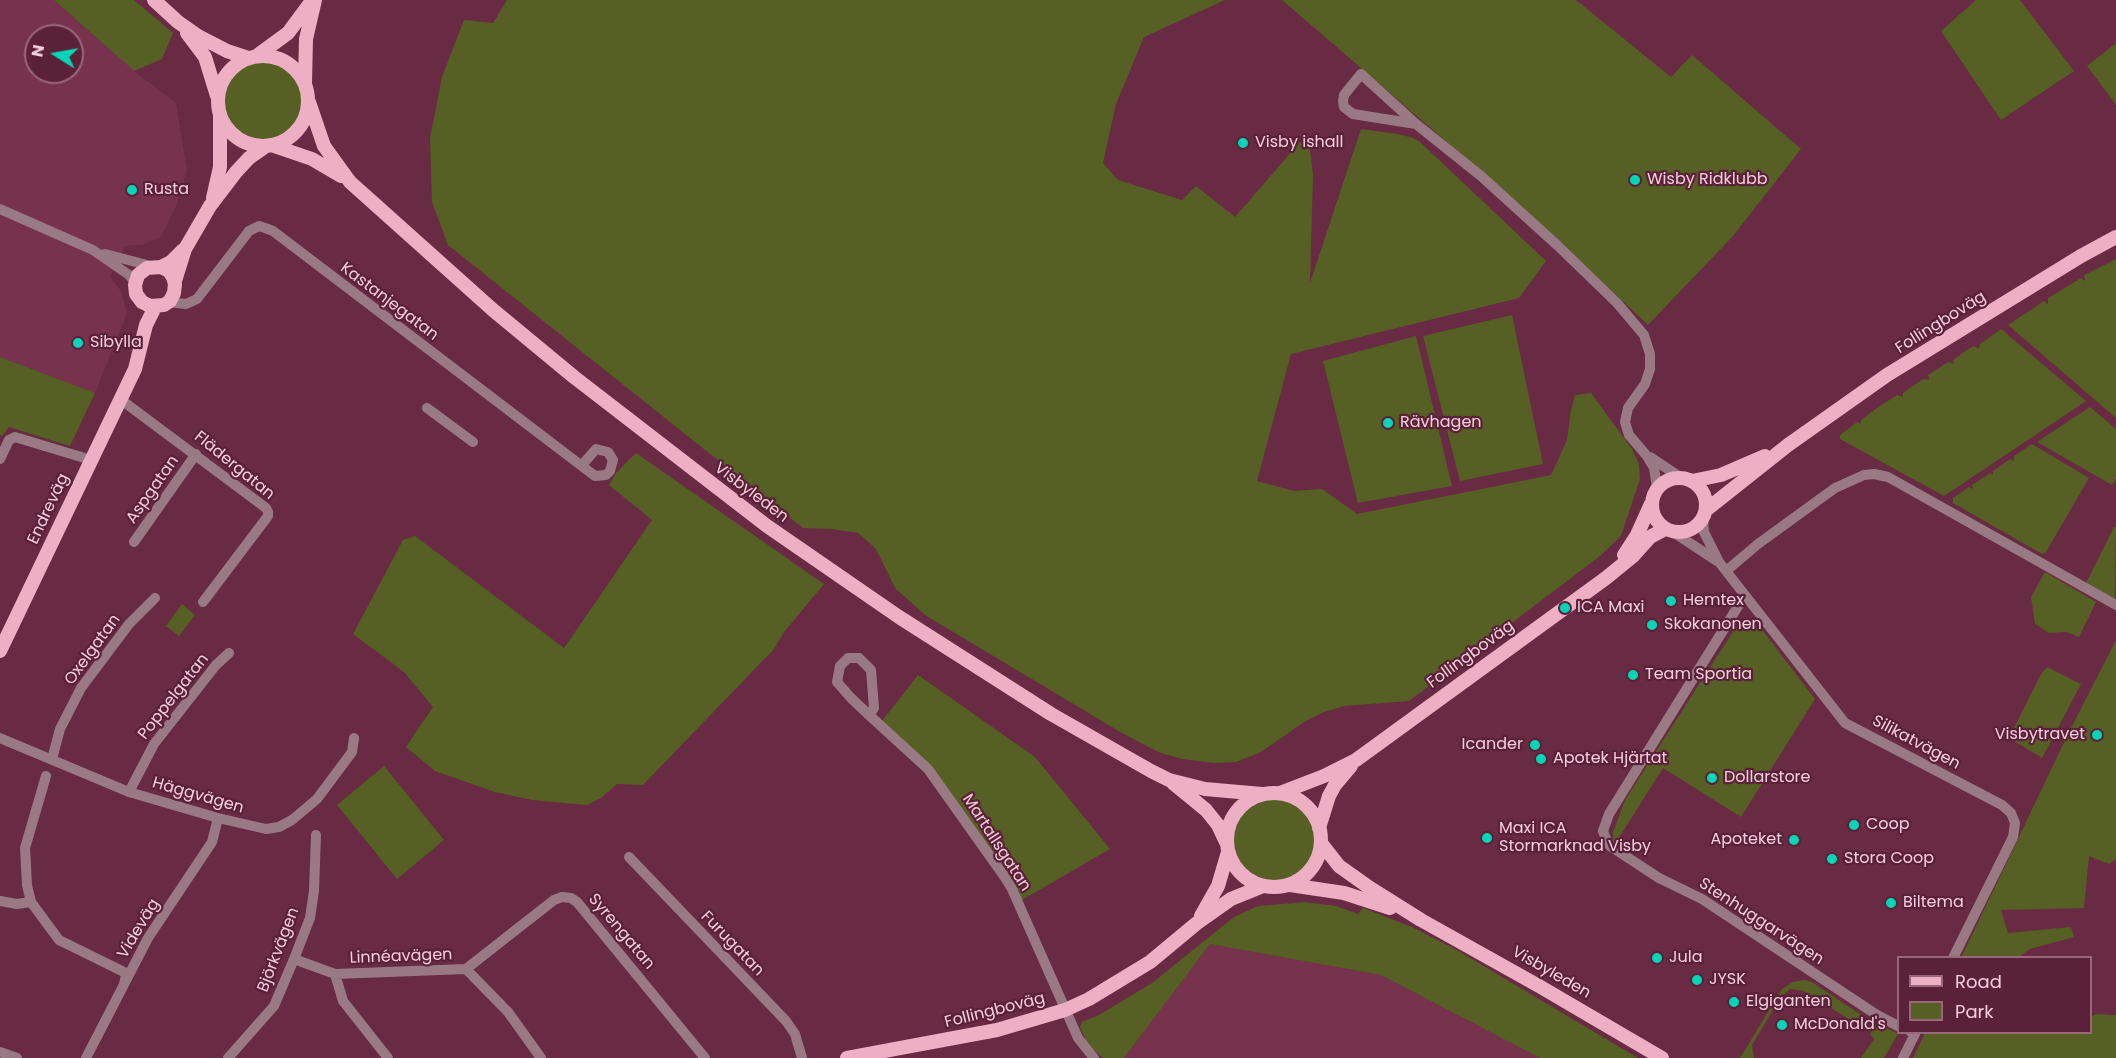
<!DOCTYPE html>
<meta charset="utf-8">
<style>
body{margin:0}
#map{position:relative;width:2116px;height:1058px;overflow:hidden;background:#682b43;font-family:Poppins,sans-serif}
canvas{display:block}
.legend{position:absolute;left:1897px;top:956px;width:195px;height:78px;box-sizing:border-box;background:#5b2139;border:2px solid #99677a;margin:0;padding:8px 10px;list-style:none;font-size:18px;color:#f5cfdb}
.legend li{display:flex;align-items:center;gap:12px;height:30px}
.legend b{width:30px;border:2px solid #99677a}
.north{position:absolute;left:24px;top:24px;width:60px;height:60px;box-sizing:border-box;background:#5b2139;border:2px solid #99677a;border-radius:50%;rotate:281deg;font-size:16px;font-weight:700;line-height:24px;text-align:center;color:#f5cfdb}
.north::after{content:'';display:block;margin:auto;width:21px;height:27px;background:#04d5b6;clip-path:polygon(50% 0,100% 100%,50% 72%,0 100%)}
</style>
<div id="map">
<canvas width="2116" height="1058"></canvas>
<ul class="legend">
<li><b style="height:8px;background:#edafc4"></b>Road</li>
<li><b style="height:16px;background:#565f24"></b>Park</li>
</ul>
<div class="north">N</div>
</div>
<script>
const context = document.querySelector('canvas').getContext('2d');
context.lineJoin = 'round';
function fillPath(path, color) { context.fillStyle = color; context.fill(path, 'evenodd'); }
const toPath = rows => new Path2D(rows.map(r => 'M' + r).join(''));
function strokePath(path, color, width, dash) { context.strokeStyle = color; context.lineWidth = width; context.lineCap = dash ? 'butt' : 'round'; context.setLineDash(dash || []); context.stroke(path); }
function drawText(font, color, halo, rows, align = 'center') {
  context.font = font + ' Poppins,sans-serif'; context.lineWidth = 4.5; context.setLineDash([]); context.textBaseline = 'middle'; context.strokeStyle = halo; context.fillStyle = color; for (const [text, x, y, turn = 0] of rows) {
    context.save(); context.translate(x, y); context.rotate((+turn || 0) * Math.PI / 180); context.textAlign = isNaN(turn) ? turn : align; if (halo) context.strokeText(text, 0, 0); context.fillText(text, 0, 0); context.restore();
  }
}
fillPath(toPath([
 [0,0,54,0,134,71,176,103,187,171,176,206,161,237,142,245,125,246,110,277,121,291,127,313,95,393,0,357],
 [36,36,72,36,72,72,36,72],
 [1210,944,1381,975,1540,1058,1124,1058]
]), '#77334e');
fillPath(toPath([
 [54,0,134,0,173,33,162,59,134,71],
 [507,0,1225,0,1144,37,1116,104,1103,163,1118,180,1182,200,1196,186,1235,217,1300,142,1309,142,1313,174,1310,283,1361,129,1398,134,1413,138,1420,142,1546,261,1519,298,1291,354,1257,481,1294,491,1322,489,1357,514,1551,475,1567,440,1571,410,1575,395,1591,393,1632,449,1639,464,1640,479,1621,536,1600,556,1409,701,1344,706,1324,712,1304,722,1261,752,1236,762,1213,763,1182,759,1158,752,1122,733,925,615,895,588,876,549,858,533,832,529,803,528,448,245,432,202,430,138,442,77,464,20,493,23],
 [1282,0,1576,0,1671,77,1692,55,1801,149,1733,236,1648,325,1528,212],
 [1976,0,2020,0,2074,71,2001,120,1941,31],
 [2116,43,2116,105,2087,66],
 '222 101a40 40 0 1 1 80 0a40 40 0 1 1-80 0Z',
 [2116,259,2116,418,2008,325,2044,301,2048,304,2048,298,2081,278,2085,281,2084,275],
 [1512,315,1543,464,1460,481,1423,336],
 [2001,329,2086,401,1944,496,1840,439,1840,435,1857,422,1861,424,1861,420,1877,408,1897,395,1903,397,1903,393,1923,379,1929,380,1928,375,1948,362,1954,364,1953,360,1973,346,1979,349,1980,344],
 [1416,336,1452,486,1358,503,1323,361],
 [0,357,95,393,70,446,9,427,2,436,0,435],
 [2090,407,2116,429,2116,479,2112,485,2037,442],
 [2032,444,2089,478,2046,552,2042,554,1953,503,1953,498,1969,487,1973,489,1972,485,1990,473,1993,475,1993,471,2010,459,2014,461,2014,456],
 [636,453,824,584,785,631,773,650,643,785,617,784,601,798,587,805,532,800,495,792,435,771,406,747,433,707,404,672,353,634,403,540,415,536,564,648,652,520,609,485,616,473],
 [2114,527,2116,527,2115,599,2086,583],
 [2045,572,2096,602,2079,637,2066,632,2049,633,2035,624,2031,597],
 [182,604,195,615,179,636,166,626],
 [1746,624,1755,625,1763,631,1815,699,1741,817,1663,768,1615,844,1613,842,1613,832,1625,800,1732,633,1738,627],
 [2116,640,2116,859,2109,864,2089,856,2084,908,2001,910,2008,933,2071,927,2074,937,2030,949,2019,957,1961,958,2069,732],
 [2047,667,2081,684,2042,758,2009,738,2041,674],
 [918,675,1035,757,1110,849,1022,900,928,764,882,721],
 [384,766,444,840,397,879,337,805],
 '1233 839a41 41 0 1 1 82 0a41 41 0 1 1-82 0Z',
 [1305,902,1336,906,1358,914,1363,908,1412,927,1455,949,1638,1058,1540,1058,1381,975,1210,944,1124,1058,1103,1058,1088,1045,1080,1027,1082,1022,1099,1015,1152,983,1234,917,1258,906],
 [1804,980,1812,982,1860,1014,1863,1017,1861,1023,1855,1023,1804,991,1790,989,1780,998,1752,1045,1754,1058,1740,1058,1782,989,1793,982],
 [2096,1014,2116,1015,2116,1058,1913,1058,1925,1033,2090,1032,2091,1017],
 [1875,1025,1881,1025,1898,1034,1884,1058,1861,1058,1874,1039,1870,1034]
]), '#565f24');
strokePath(toPath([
 [1416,124,1353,114,1344,107,1343,101,1344,95,1361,74,1416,124,1481,176,1557,245,1617,303,1644,335,1650,354,1650,369,1645,384,1628,408,1625,422,1629,435,1647,456,1654,468,1657,488],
 [0,209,93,250,129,275,135,282],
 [105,254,151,266],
 [168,302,186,304,197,299,249,231,259,226,265,228,273,231,595,476,606,475,610,471,613,460,608,452,596,449,582,465],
 [120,399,266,508,268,512,268,516,203,602],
 [427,408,473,442],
 [1650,457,1680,477],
 [0,459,9,440,15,437,91,460],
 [1703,518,1704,532,1719,562,1845,723,2002,805,2011,813,2015,823,2013,837,1953,958],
 [1673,532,1717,561],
 [134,542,196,454],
 [1726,571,1758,544,1835,488,1864,475,1874,474,1888,477,2116,605],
 [1745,595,1609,814,1603,831,1606,839,1610,846,1659,878,1702,899,1877,1015,1898,1026],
 [869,715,874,708,871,670,859,658,848,658,840,666,837,682,851,698,869,715,928,769,1004,876,1012,889,1078,1038,1094,1058],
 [0,738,129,792,218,818,266,829,279,827,292,820,317,799,352,752,354,738],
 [52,759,60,729,81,688,129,624,155,598],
 [46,776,25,848,27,885,31,902,59,940,124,972,126,975,124,984],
 [129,792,154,744,216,665,229,653],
 [629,857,786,1021,795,1034,802,1058],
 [0,901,17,904,31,902],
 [294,959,335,974,466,969,508,1012,541,1058],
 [466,969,554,900,562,897,571,898,577,902,705,1058],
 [335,974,343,1001,388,1058],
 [0,1052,17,1058],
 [86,1058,148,938,212,842,218,818],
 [228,1058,274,1006,294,959,310,918,314,891,316,835],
 [1903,1058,1915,1034,1911,1032]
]), '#997a84', 10);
strokePath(toPath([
 [154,0,178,22,198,36,227,51,248,58],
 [187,33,205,57,217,96],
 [258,55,288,33,311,2],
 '218 101a45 45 0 1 1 90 0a45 45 0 1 1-90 0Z',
 [305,82,306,39,315,0],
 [309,102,324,146,350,182,493,310,574,377,767,526,899,617,1051,714,1151,771,1169,780,1205,789,1262,794],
 [271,145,312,159,341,176],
 [213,198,220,167,220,116],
 [161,267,169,271,173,277,175,284,174,293,170,301,164,305,150,306,142,302,136,294,135,285,138,275,147,268,161,267,171,262,183,250],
 [175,281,185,249,210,206,236,172,249,158,266,146],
 '1652 505a27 27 0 1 1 54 0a27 27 0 1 1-54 0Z',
 [1692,481,1721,475,1765,456],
 [1706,510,1788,445,1887,375,2081,256,2116,237],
 [1624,555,1637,535,1651,504],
 [0,651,135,369,146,325,155,307],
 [1173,783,1206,810,1218,825,1226,842],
 [1280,793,1324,776,1356,760,1606,578,1633,556,1650,537,1665,529],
 '1227 840a47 47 0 1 1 94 0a47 47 0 1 1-94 0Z',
 [1319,828,1329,796,1335,785,1351,766],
 [1321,843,1339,866,1370,888,1421,920,1539,986,1662,1058],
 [1290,885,1344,893,1390,908],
 [1201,916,1218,886,1228,852],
 [847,1058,997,1030,1065,1010,1089,999,1150,962,1197,923,1231,899,1263,886]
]), '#edafc4', 14);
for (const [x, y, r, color] of [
 [1243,143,6,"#04d5b6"],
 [1635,180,6,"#04d5b6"],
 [132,190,6,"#04d5b6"],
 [78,343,6,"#04d5b6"],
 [1388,423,6,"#04d5b6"],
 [1671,601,6,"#04d5b6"],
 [1565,608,6,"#04d5b6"],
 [1652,625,6,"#04d5b6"],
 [1633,675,6,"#04d5b6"],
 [2097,735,6,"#04d5b6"],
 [1535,745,6,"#04d5b6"],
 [1541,759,6,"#04d5b6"],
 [1712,778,6,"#04d5b6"],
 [1854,825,6,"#04d5b6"],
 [1487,838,6,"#04d5b6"],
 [1794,840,6,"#04d5b6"],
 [1832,859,6,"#04d5b6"],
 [1891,903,6,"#04d5b6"],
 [1657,958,6,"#04d5b6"],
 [1697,980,6,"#04d5b6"],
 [1734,1002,6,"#04d5b6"],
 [1782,1025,6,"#04d5b6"]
]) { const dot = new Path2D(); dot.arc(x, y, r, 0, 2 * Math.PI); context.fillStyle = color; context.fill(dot); strokePath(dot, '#5b2139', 2); }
drawText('16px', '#f5cfdb', '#5b2139', [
 ["Visby ishall",1255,143],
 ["Wisby Ridklubb",1647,180],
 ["Rusta",144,190],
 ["Sibylla",90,343],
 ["Rävhagen",1400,423],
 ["Hemtex",1683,601],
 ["ICA Maxi",1577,608],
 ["Skokanonen",1664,625],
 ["Team Sportia",1645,675],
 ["Visbytravet",2085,735,"right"],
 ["Icander",1523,745,"right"],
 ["Apotek Hjärtat",1553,759],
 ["Dollarstore",1724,778],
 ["Coop",1866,825],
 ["Maxi ICA",1499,829],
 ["Stormarknad Visby",1499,847],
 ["Apoteket",1782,840,"right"],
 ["Stora Coop",1844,859],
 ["Biltema",1903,903],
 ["Jula",1669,958],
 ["JYSK",1709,980],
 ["Elgiganten",1746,1002],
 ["McDonald's",1794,1025]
], 'left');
drawText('16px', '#f5cfdb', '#5b2139', [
 ["Kastanjegatan",389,302,37],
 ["Follingboväg",1941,323,-32],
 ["Flädergatan",234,466,39],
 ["Aspgatan",153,490,-55],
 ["Visbyleden",751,493,37],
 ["Endreväg",49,509,-65],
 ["Oxelgatan",93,650,-54],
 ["Follingboväg",1471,655,-36],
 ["Poppelgatan",174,697,-52],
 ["Silikatvägen",1916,743,28],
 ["Häggvägen",198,796,16],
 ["Martallsgatan",996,843,57],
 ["Stenhuggarvägen",1761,922,33],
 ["Videväg",139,929,-59],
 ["Syrengatan",621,932,50],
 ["Furugatan",732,944,46],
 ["Björkvägen",279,950,-69],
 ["Linnéavägen",401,957,-2],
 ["Visbyleden",1551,973,30],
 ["Follingboväg",995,1011,-14]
]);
</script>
